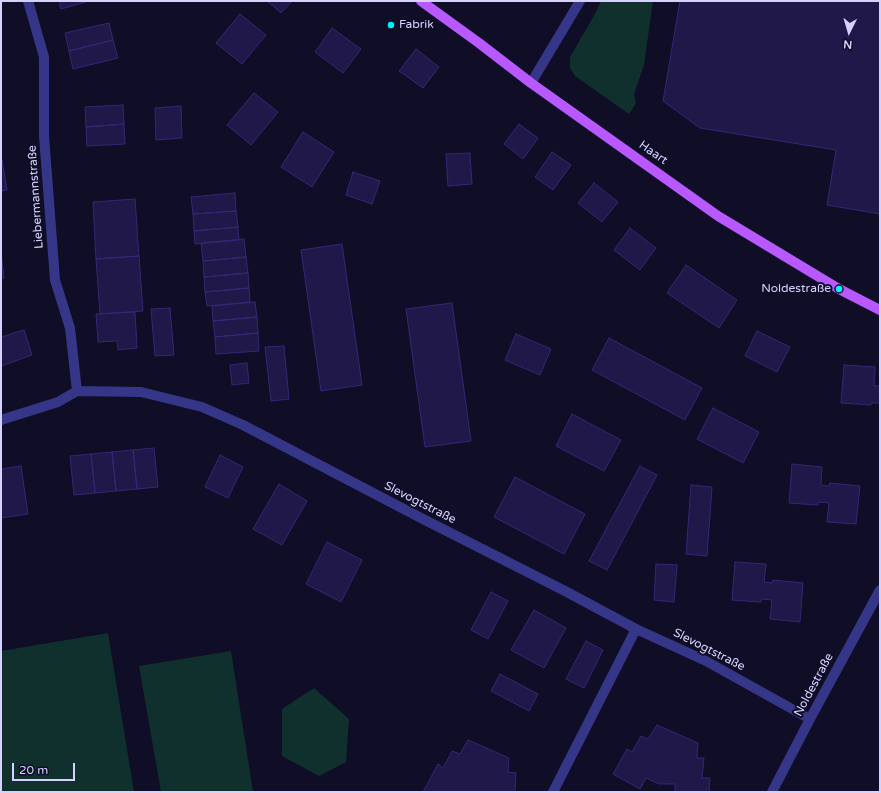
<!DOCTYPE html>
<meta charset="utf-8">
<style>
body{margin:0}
#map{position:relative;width:881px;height:793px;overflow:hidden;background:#100d26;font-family:"Varela Round",sans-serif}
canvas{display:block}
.frame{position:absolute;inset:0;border:2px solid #d5d2ff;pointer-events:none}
.north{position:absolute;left:829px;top:12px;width:40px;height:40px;-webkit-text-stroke:3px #100d26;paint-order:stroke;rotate:185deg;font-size:11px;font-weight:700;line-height:16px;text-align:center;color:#d5d2ff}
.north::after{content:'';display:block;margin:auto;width:14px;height:18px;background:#d5d2ff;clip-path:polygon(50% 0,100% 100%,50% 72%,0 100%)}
.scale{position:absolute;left:12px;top:763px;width:63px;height:18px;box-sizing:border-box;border:2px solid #d5d2ff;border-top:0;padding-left:5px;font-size:12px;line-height:14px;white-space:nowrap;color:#d5d2ff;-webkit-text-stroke:3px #100d26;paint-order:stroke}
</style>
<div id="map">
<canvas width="881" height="793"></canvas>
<div class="frame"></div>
<div class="north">N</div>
<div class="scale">20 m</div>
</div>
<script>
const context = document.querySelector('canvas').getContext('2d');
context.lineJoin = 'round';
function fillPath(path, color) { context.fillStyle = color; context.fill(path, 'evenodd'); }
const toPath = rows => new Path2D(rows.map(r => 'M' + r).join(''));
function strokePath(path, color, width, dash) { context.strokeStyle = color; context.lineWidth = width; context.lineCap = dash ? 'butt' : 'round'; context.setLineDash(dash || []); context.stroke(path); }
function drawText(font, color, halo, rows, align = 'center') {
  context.font = font + ' "Varela Round",sans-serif'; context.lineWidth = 4; context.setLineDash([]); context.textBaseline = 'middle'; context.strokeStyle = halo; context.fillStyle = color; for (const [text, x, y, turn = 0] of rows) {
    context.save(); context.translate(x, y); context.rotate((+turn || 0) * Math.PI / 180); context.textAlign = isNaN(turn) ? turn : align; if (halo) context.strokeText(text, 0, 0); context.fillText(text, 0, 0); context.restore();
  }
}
fillPath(toPath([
 [601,1,653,1,644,65,634,94,636,103,629,114,575,76,570,68,570,57,596,12],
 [108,633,134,792,1,792,1,651],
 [231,651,253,792,161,792,139,666],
 [314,688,349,719,346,762,319,776,282,756,282,709]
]), '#10302d');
const building = toPath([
 [59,1,89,1,61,9,59,1],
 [267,1,292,1,281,13,267,1],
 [680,1,880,1,880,214,827,205,836,150,700,128,663,101,680,1],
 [240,14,266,35,242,64,216,43,240,14],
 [109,23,113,40,69,51,65,33,109,23],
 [332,28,361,49,343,73,315,52,332,28],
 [113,40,118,58,73,69,69,51,113,40],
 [416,49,439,67,423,88,399,71,416,49],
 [254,93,278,112,251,145,227,125,254,93],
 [123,105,124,124,86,127,85,107,123,105],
 [181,106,182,138,156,140,155,108,181,106],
 [124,124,125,144,87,146,86,127,124,124],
 [519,124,538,138,523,159,504,144,519,124],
 [303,132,334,152,312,187,281,167,303,132],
 [552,152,571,165,553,190,535,177,552,152],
 [470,153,472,184,448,186,446,154,470,153],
 [1,154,7,190,1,191,1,154],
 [353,172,380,181,372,204,346,195,353,172],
 [594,183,618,202,602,222,578,203,594,183],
 [235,193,236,211,193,214,191,197,235,193],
 [135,199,139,256,96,259,93,202,135,199],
 [236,211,238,227,194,231,193,214,236,211],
 [238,227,239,240,195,244,194,231,238,227],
 [630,228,656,248,640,270,614,250,630,228],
 [244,239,246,257,203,261,201,243,244,239],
 [342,244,362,385,321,391,301,250,342,244],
 [1,252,4,278,1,278,1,252],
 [139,256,143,311,100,314,96,259,139,256],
 [246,257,248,273,204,277,203,261,246,257],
 [686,265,737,300,719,328,667,293,686,265],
 [248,273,249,288,205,292,204,277,248,273],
 [249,288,250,302,207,306,205,292,249,288],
 [255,302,257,317,213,321,212,306,255,302],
 [452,303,471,441,425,447,406,309,452,303],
 [170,308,174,355,155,356,151,309,170,308],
 [135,312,137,348,118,350,117,341,98,342,96,314,135,312],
 [257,317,258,333,215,337,213,321,257,317],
 [24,330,32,355,1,366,1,337,24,330],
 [757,331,790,347,777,372,745,356,757,331],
 [258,333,259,351,216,354,215,337,258,333],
 [516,334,551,349,540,375,505,360,516,334],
 [609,338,702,388,685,420,592,370,609,338],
 [284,346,289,399,271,401,265,347,284,346],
 [247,363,249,383,232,385,230,365,247,363],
 [844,365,875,367,874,386,880,386,880,403,871,403,871,405,841,403,844,365],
 [713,408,759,432,743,463,697,439,713,408],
 [572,414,621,440,604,471,556,446,572,414],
 [154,448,158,487,137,489,133,450,154,448],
 [133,450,137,489,116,491,112,452,133,450],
 [112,452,116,491,95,493,91,454,112,452],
 [91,454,95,493,74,495,70,456,91,454],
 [220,455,243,467,228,498,205,487,220,455],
 [792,464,822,467,821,485,829,486,830,483,860,486,856,524,827,522,829,503,818,502,818,505,789,503,792,464],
 [21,466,28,514,1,518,1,469,21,466],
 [640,466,657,475,607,570,589,561,640,466],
 [515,477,585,514,564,554,494,517,515,477],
 [279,484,307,501,282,545,253,529,279,484],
 [691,485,712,487,707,556,686,554,691,485],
 [327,542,362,560,341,602,306,584,327,542],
 [735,562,766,564,764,582,772,583,773,580,803,583,800,622,770,619,772,600,762,599,761,602,732,600,735,562],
 [656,564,677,565,674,602,654,600,656,564],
 [491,592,508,601,488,639,471,630,491,592],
 [534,610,566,628,544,668,511,650,534,610],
 [586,641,603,650,584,688,566,679,586,641],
 [500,674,538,694,529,711,491,691,500,674],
 [657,725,698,743,697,758,704,758,702,778,710,778,709,792,675,792,675,784,659,784,646,778,640,789,613,774,627,749,632,752,641,736,648,739,657,725],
 [468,740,509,758,508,772,516,773,515,792,423,792,438,764,443,768,452,751,460,754,468,740]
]);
fillPath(building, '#1f1848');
strokePath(building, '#342876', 1);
strokePath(toPath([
 [28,1,44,57,44,136,55,280,70,328,77,391],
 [531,83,580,1],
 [1,420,58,402,77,391,141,392,202,407,243,425,421,518,565,591,636,629,706,661,810,719],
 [553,792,636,629],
 [772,792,810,719,880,590]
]), '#353688', 10);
strokePath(toPath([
 [421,1,479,43,531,83,718,216,839,289,880,310]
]), '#b859ff', 10);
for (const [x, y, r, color] of [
 [391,25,4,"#00f0fd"],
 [839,289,4,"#00f0fd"]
]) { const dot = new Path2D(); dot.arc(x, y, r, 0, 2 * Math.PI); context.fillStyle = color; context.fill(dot); strokePath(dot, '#100d26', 1.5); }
drawText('12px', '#d5d2ff', '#100d26', [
 ["Fabrik",399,25],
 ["Noldestraße",831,289,"right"]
], 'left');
drawText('12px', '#d5d2ff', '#100d26', [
 ["Haart",653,153,35],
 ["Liebermannstraße",36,197,-94],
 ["Slevogtstraße",420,503,27],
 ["Slevogtstraße",709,650,27],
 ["Noldestraße",814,685,-62]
]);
</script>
